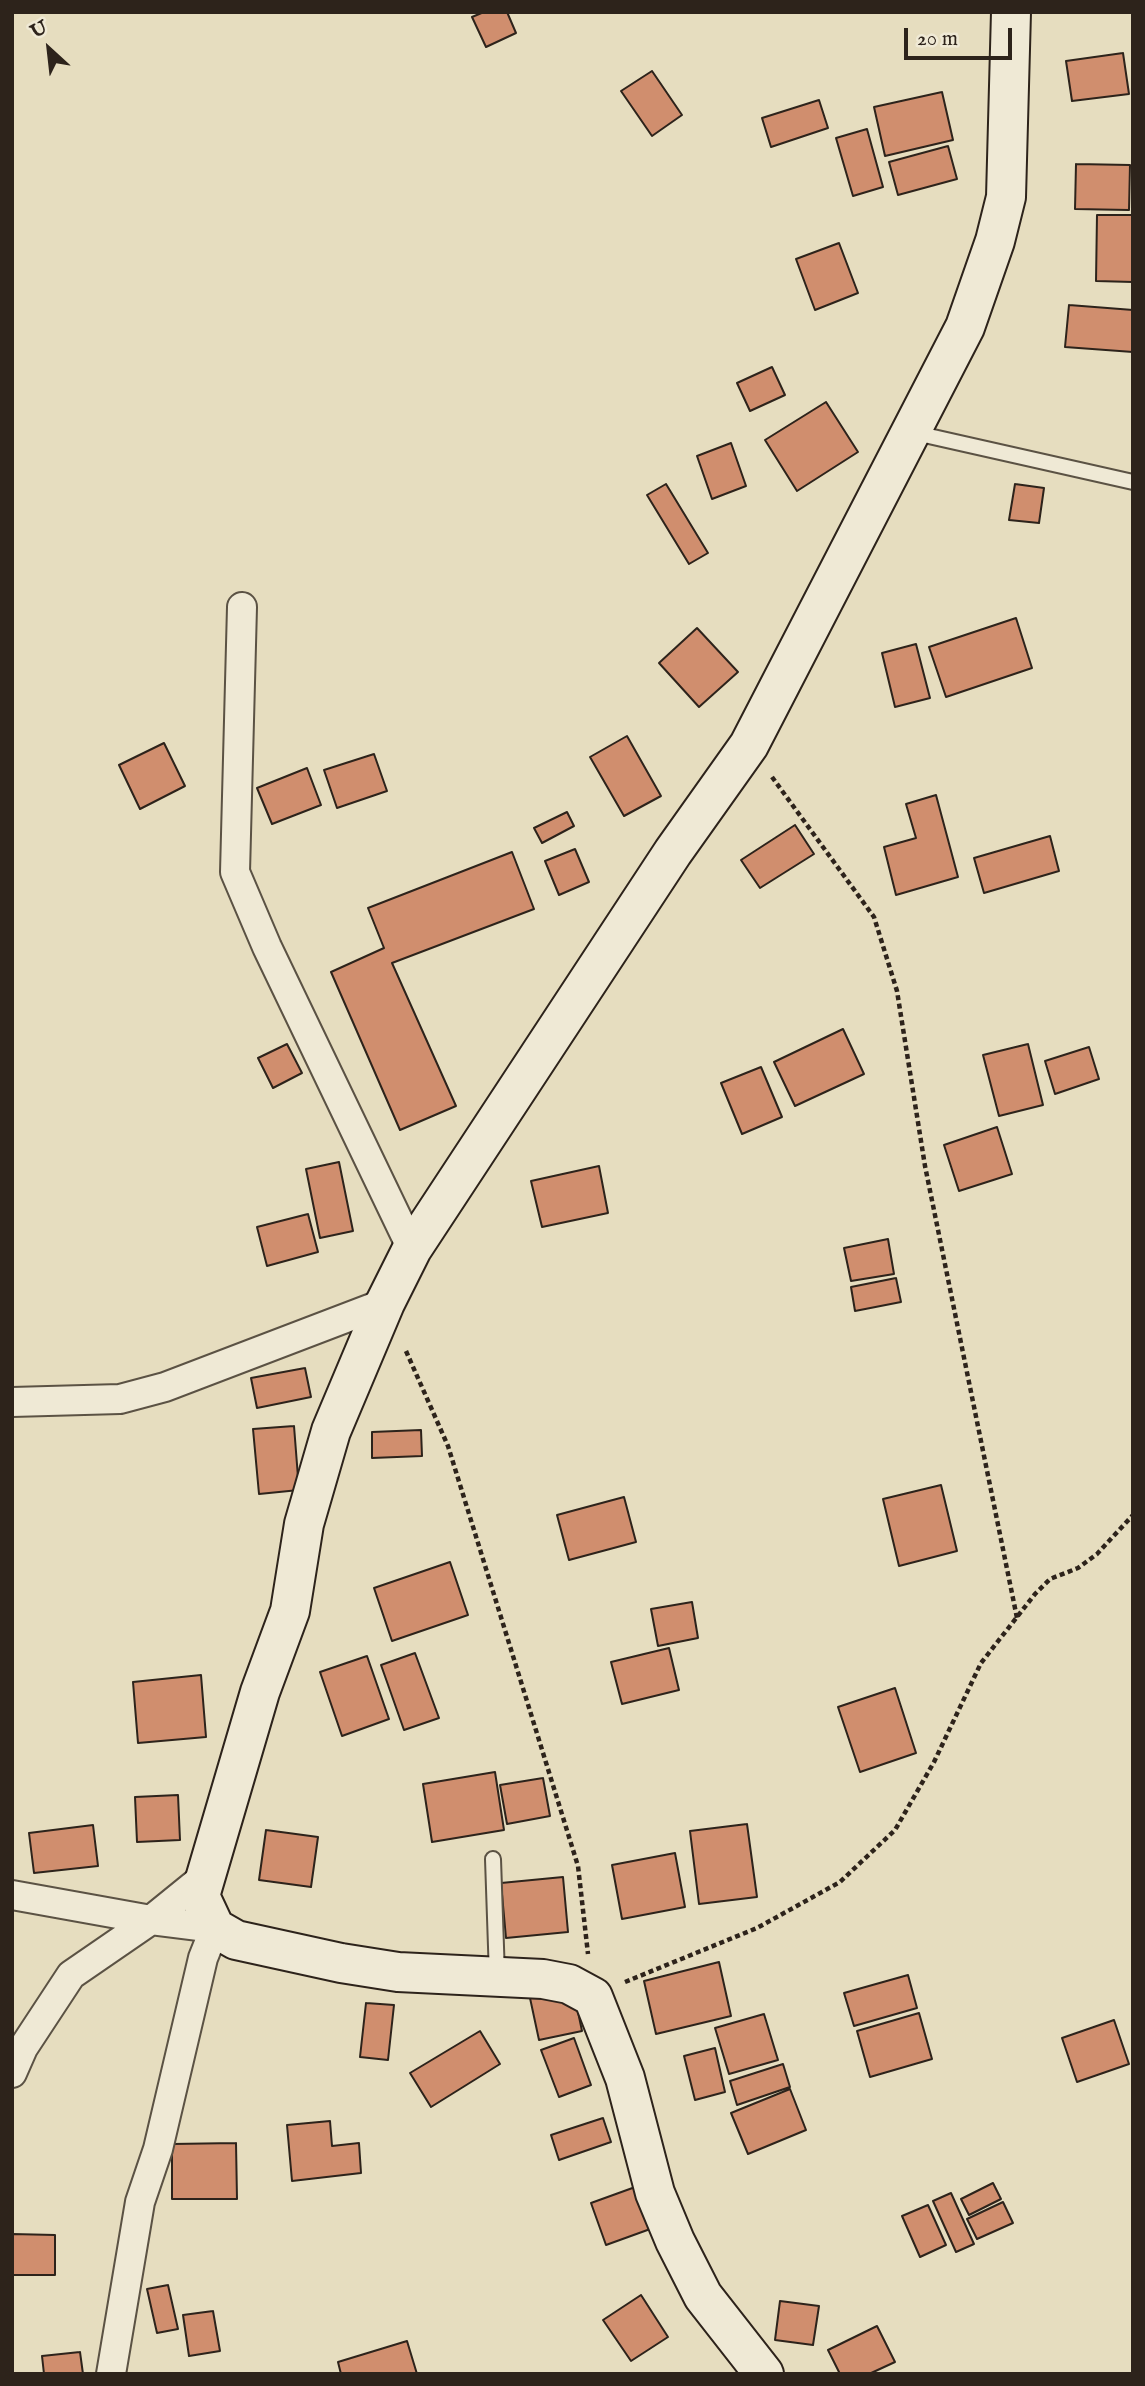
<!DOCTYPE html>
<style>
body{margin:0}
#map{position:relative;width:1145px;height:2386px;overflow:hidden;background:#e6ddbf;font-family:"IM FELL English",serif}
canvas{display:block}
.frame{position:absolute;inset:0;border:14px solid #2d231b;pointer-events:none}
.north{position:absolute;left:14px;top:14px;width:70px;height:70px;-webkit-text-stroke:5px #efe9d5;paint-order:stroke;rotate:333deg;font-size:19px;font-weight:700;line-height:28px;text-align:center;color:#2d231b}
.north::after{content:'';display:block;margin:auto;width:24px;height:32px;background:#2d231b;clip-path:polygon(50% 0,100% 100%,50% 72%,0 100%)}
.scale{position:absolute;left:904px;top:28px;width:108px;height:32px;box-sizing:border-box;border:4px solid #2d231b;border-top:0;padding-left:9px;font-size:21px;line-height:24px;white-space:nowrap;color:#2d231b;-webkit-text-stroke:5px #efe9d5;paint-order:stroke}
</style>
<div id="map">
<canvas width="1145" height="2386"></canvas>
<div class="frame"></div>
<div class="north">U</div>
<div class="scale">20 m</div>
</div>
<script>
const context = document.querySelector('canvas').getContext('2d');
context.lineJoin = 'round';
function fillPath(path, color) { context.fillStyle = color; context.fill(path, 'evenodd'); }
const toPath = rows => new Path2D(rows.map(r => 'M' + r).join(''));
function strokePath(path, color, width, dash) { context.strokeStyle = color; context.lineWidth = width; context.lineCap = dash ? 'butt' : 'round'; context.setLineDash(dash || []); context.stroke(path); }
const building = toPath([
 [484,12,507,12,516,33,486,47,472,17,484,12],
 [1123,53,1129,94,1072,101,1066,61,1123,53],
 [652,71,682,115,652,136,621,91,652,71],
 [942,92,953,140,885,156,874,107,942,92],
 [819,100,828,128,771,147,762,118,819,100],
 [867,129,883,187,853,196,836,138,867,129],
 [948,146,957,179,898,195,889,162,948,146],
 [1076,164,1130,165,1129,210,1075,209,1076,164],
 [1097,215,1133,215,1133,282,1096,281,1097,215],
 [839,243,858,293,815,310,796,259,839,243],
 [1069,305,1133,310,1133,352,1065,347,1069,305],
 [772,367,785,395,750,411,737,383,772,367],
 [826,402,858,452,797,491,765,440,826,402],
 [731,443,746,486,712,499,697,456,731,443],
 [666,484,708,553,689,564,647,495,666,484],
 [1015,484,1044,488,1039,523,1009,520,1015,484],
 [1016,618,1032,668,946,697,929,647,1016,618],
 [697,628,738,672,699,707,659,663,697,628],
 [916,644,930,698,895,707,882,653,916,644],
 [627,736,661,796,624,816,590,757,627,736],
 [164,743,185,786,140,809,119,765,164,743],
 [374,754,387,791,337,808,324,770,374,754],
 [307,768,321,805,272,824,257,788,307,768],
 [936,795,958,877,896,895,884,847,916,838,906,804,936,795],
 [567,812,574,826,542,843,534,828,567,812],
 [795,825,814,854,760,888,741,860,795,825],
 [1050,836,1059,871,984,893,974,858,1050,836],
 [575,849,589,882,559,895,545,861,575,849],
 [512,852,534,909,392,963,456,1106,400,1130,331,972,384,948,368,908,512,852],
 [843,1029,864,1074,795,1106,774,1062,843,1029],
 [287,1044,302,1073,273,1088,258,1058,287,1044],
 [1028,1044,1043,1105,999,1116,983,1055,1028,1044],
 [1089,1047,1099,1079,1055,1094,1045,1061,1089,1047],
 [761,1067,782,1117,742,1134,721,1083,761,1067],
 [997,1127,1012,1174,959,1191,944,1145,997,1127],
 [339,1162,353,1231,320,1238,306,1169,339,1162],
 [599,1166,608,1213,542,1227,531,1181,599,1166],
 [308,1214,318,1252,267,1266,257,1227,308,1214],
 [888,1239,894,1274,851,1281,844,1248,888,1239],
 [896,1278,901,1302,855,1311,851,1287,896,1278],
 [305,1368,311,1397,257,1408,251,1378,305,1368],
 [294,1426,299,1490,259,1494,253,1429,294,1426],
 [421,1430,422,1456,372,1458,372,1432,421,1430],
 [941,1485,957,1551,899,1566,883,1499,941,1485],
 [624,1497,636,1542,569,1560,557,1515,624,1497],
 [450,1562,468,1615,392,1641,374,1588,450,1562],
 [692,1602,698,1638,658,1646,651,1609,692,1602],
 [669,1648,679,1690,622,1704,611,1662,669,1648],
 [415,1653,439,1718,404,1730,381,1665,415,1653],
 [367,1656,389,1719,342,1736,320,1672,367,1656],
 [201,1675,206,1737,138,1743,133,1682,201,1675],
 [895,1688,916,1753,860,1772,838,1707,895,1688],
 [495,1772,504,1830,432,1842,423,1784,495,1772],
 [543,1778,550,1816,507,1824,500,1785,543,1778],
 [178,1795,180,1840,137,1842,135,1797,178,1795],
 [747,1824,757,1897,699,1904,690,1831,747,1824],
 [93,1825,98,1866,34,1873,29,1833,93,1825],
 [266,1830,318,1837,311,1887,259,1880,266,1830],
 [675,1853,685,1907,622,1919,612,1865,675,1853],
 [563,1877,568,1932,506,1938,501,1883,563,1877],
 [719,1962,731,2016,656,2034,644,1981,719,1962],
 [908,1975,917,2008,854,2026,844,1993,908,1975],
 [573,1988,582,2031,539,2040,530,1998,573,1988],
 [366,2003,394,2005,388,2060,360,2057,366,2003],
 [919,2013,932,2059,870,2077,857,2031,919,2013],
 [764,2014,778,2060,729,2074,715,2028,764,2014],
 [1114,2020,1129,2064,1077,2082,1062,2038,1114,2020],
 [480,2031,500,2064,431,2107,410,2073,480,2031],
 [574,2038,591,2085,559,2097,541,2050,574,2038],
 [715,2048,725,2092,695,2100,684,2056,715,2048],
 [783,2064,790,2087,737,2105,730,2081,783,2064],
 [790,2089,806,2130,748,2154,731,2113,790,2089],
 [603,2118,611,2142,559,2160,551,2135,603,2118],
 [330,2121,332,2146,359,2143,361,2173,292,2181,287,2125,330,2121],
 [236,2143,237,2199,172,2199,172,2144,236,2143],
 [993,2183,1001,2199,969,2215,961,2199,993,2183],
 [638,2186,653,2228,606,2245,591,2203,638,2186],
 [951,2193,974,2244,956,2252,933,2201,951,2193],
 [1003,2202,1013,2223,977,2239,967,2219,1003,2202],
 [928,2205,946,2245,920,2257,902,2216,928,2205],
 [12,2234,55,2235,55,2275,12,2275,12,2234],
 [168,2285,178,2329,157,2333,147,2289,168,2285],
 [641,2295,668,2337,631,2361,603,2320,641,2295],
 [780,2301,819,2306,813,2345,775,2340,780,2301],
 [213,2311,220,2351,189,2356,183,2315,213,2311],
 [877,2326,895,2362,869,2374,840,2374,828,2350,877,2326],
 [407,2341,417,2374,341,2374,338,2362,407,2341],
 [80,2352,83,2374,44,2374,42,2356,80,2352]
]);
fillPath(building, '#d08e6e');
strokePath(building, '#2d231b', 2);
const lane = toPath([
 [911,432,1133,482],
 [493,1859,497,1976]
]);
const street = toPath([
 [242,607,235,872,267,947,412,1249],
 [12,1402,120,1399,165,1387,385,1303],
 [12,1895,151,1920,215,1928,203,1958,158,2149,140,2202,111,2374],
 [12,2073,23,2048,71,1975,151,1920,204,1877]
]);
const secondary = toPath([
 [764,2374,703,2296,675,2241,655,2193,625,2078,593,1997,569,1984,543,1979,398,1972,341,1963,236,1940,215,1928,200,1896,260,1692,290,1611,304,1524,331,1431,385,1303,412,1249,673,852,749,745,965,327,995,241,1006,197,1011,12]
]);
strokePath(lane, '#5b5244', 18);
strokePath(street, '#5b5244', 32);
strokePath(secondary, '#2d231b', 42);
strokePath(toPath([
 [772,777,874,917,897,991,925,1166,1017,1618],
 [406,1351,448,1446,578,1866,588,1954],
 [625,1982,757,1928,840,1882,895,1830,934,1762,981,1663,1035,1594,1050,1579,1078,1568,1097,1554,1133,1515]
]), '#2d231b', 4.5, [5, 3.5]);
strokePath(lane, '#efe9d5', 14);
strokePath(street, '#efe9d5', 28);
strokePath(secondary, '#efe9d5', 38);
</script>
